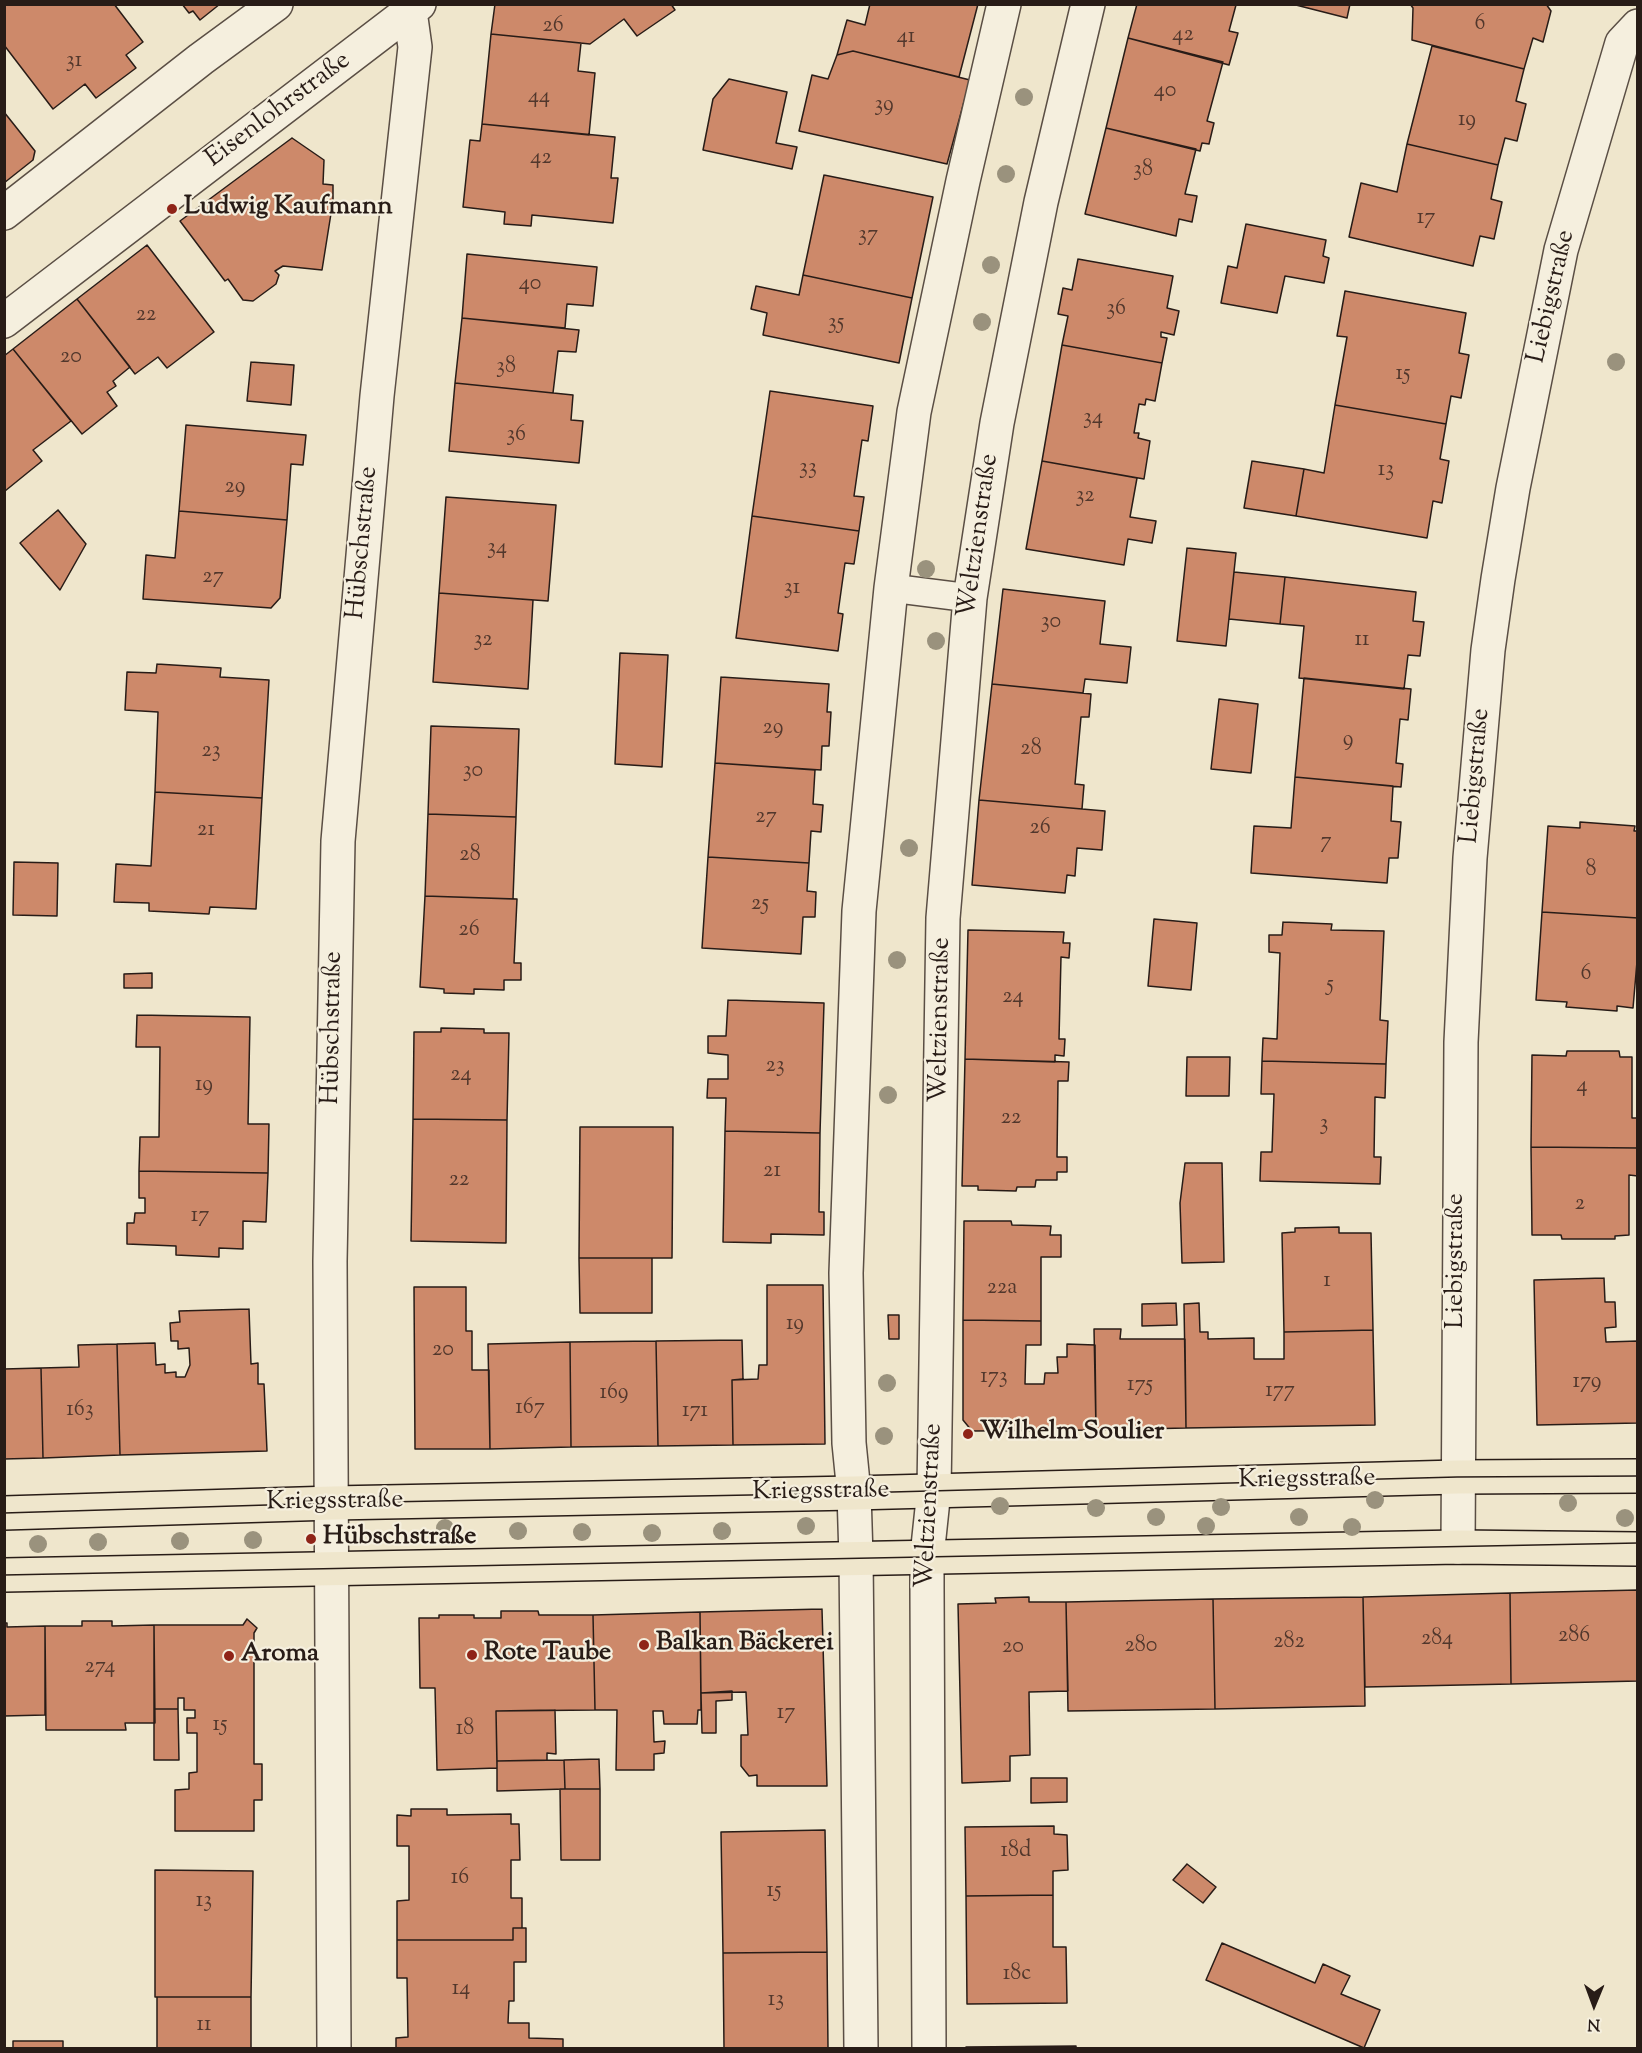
<!DOCTYPE html>
<meta charset="utf-8">
<style>
body{margin:0}
#map{position:relative;width:1642px;height:2053px;overflow:hidden;background:#efe6cc;font-family:"Sorts Mill Goudy",serif}
canvas{display:block}
.frame{position:absolute;inset:0;border:6px solid #281c17;pointer-events:none}
.north{position:absolute;left:1564px;top:1975px;width:60px;height:60px;-webkit-text-stroke:4px #f5efde;paint-order:stroke;rotate:181deg;font-size:16px;font-weight:700;line-height:24px;text-align:center;color:#281c17}
.north::after{content:'';display:block;margin:auto;width:21px;height:27px;background:#281c17;clip-path:polygon(50% 0,100% 100%,50% 72%,0 100%)}
</style>
<div id="map">
<canvas width="1642" height="2053"></canvas>
<div class="frame"></div>
<div class="north">N</div>
</div>
<script>
const context = document.querySelector('canvas').getContext('2d');
context.lineJoin = 'round';
function fillPath(path, color) { context.fillStyle = color; context.fill(path, 'evenodd'); }
const toPath = rows => new Path2D(rows.map(r => 'M' + r).join(''));
function strokePath(path, color, width, dash) { context.strokeStyle = color; context.lineWidth = width; context.lineCap = dash ? 'butt' : 'round'; context.setLineDash(dash || []); context.stroke(path); }
function drawText(font, color, halo, rows, align = 'center') {
  context.font = font + ' "Sorts Mill Goudy",serif'; context.lineWidth = 4.5; context.setLineDash([]); context.textBaseline = 'middle'; context.strokeStyle = halo; context.fillStyle = color; for (const [text, x, y, turn = 0] of rows) {
    context.save(); context.translate(x, y); context.rotate((+turn || 0) * Math.PI / 180); context.textAlign = isNaN(turn) ? turn : align; if (halo) context.strokeText(text, 0, 0); context.fillText(text, 0, 0); context.restore();
  }
}
const building = toPath([
 [4,4,114,4,143,42,126,55,136,68,96,98,85,84,53,109,4,45,4,4],
 [182,4,220,4,200,20,193,11,189,13,182,4],
 [495,4,671,4,675,10,637,36,624,19,590,44,491,34,495,4],
 [870,4,978,4,959,77,853,51,837,55,847,20,865,25,870,4],
 [1137,4,1240,4,1236,5,1229,31,1238,33,1229,65,1128,38,1137,4],
 [1292,4,1350,4,1347,18,1292,4],
 [1410,4,1546,4,1551,11,1543,42,1533,38,1524,69,1412,40,1413,8,1410,4],
 [491,34,581,43,578,71,595,73,589,135,482,124,491,34],
 [1128,38,1223,62,1207,121,1214,123,1209,144,1202,143,1200,151,1106,128,1128,38],
 [1432,46,1524,69,1516,101,1526,104,1517,141,1505,138,1498,165,1407,144,1432,46],
 [853,51,970,80,947,164,799,131,812,75,828,79,837,55,853,51],
 [729,79,787,92,776,143,797,147,792,169,703,150,713,99,729,79],
 [4,112,35,151,33,160,4,183,4,112],
 [482,124,615,137,611,178,618,178,613,223,532,215,531,226,504,224,505,212,463,207,470,140,480,141,482,124],
 [1106,128,1196,149,1185,194,1197,196,1192,222,1179,219,1176,236,1085,214,1106,128],
 [292,138,324,160,323,184,333,185,333,201,322,270,283,266,275,271,279,275,276,284,253,301,243,300,228,279,225,281,180,221,292,138],
 [1407,144,1498,165,1491,199,1502,202,1494,239,1480,236,1473,266,1349,237,1361,183,1397,192,1407,144],
 [824,175,933,197,912,298,803,275,824,175],
 [1246,224,1326,240,1323,256,1329,258,1324,283,1285,276,1277,313,1221,303,1228,266,1237,268,1246,224],
 [147,245,214,332,167,368,158,357,135,374,77,299,147,245],
 [467,254,597,267,593,306,567,304,565,328,462,318,467,254],
 [1078,259,1173,276,1167,308,1179,311,1174,335,1161,332,1161,337,1167,338,1162,363,1062,345,1068,316,1058,314,1063,288,1072,290,1078,259],
 [803,275,912,298,899,363,763,335,767,313,751,309,756,286,799,295,803,275],
 [1345,291,1466,313,1459,353,1469,355,1461,398,1451,396,1446,424,1335,405,1347,337,1337,336,1345,291],
 [77,299,130,367,113,381,116,386,107,392,117,406,82,434,13,349,77,299],
 [462,318,579,330,576,352,558,351,553,393,455,383,462,318],
 [1062,345,1162,363,1155,401,1146,399,1145,405,1139,404,1134,433,1139,433,1138,438,1150,441,1144,479,1042,461,1062,345],
 [13,349,71,421,33,450,42,461,5,491,4,356,13,349],
 [251,362,294,365,291,405,247,401,251,362],
 [455,383,573,395,571,420,583,421,579,463,449,451,455,383],
 [770,391,873,406,868,441,862,440,854,496,864,497,859,531,752,516,770,391],
 [1335,405,1446,424,1440,459,1449,461,1442,503,1433,501,1427,538,1296,516,1304,469,1324,473,1335,405],
 [186,425,306,435,303,465,291,464,287,520,179,511,186,425],
 [1042,461,1137,478,1130,517,1156,521,1152,543,1128,539,1124,565,1026,549,1042,461],
 [1252,461,1304,469,1296,516,1244,508,1252,461],
 [446,497,556,505,548,601,439,593,446,497],
 [58,510,86,544,60,590,20,543,58,510],
 [179,511,287,520,280,598,271,608,143,599,146,555,175,558,179,511],
 [752,516,859,531,854,564,845,563,838,613,843,614,838,651,736,638,752,516],
 [1187,548,1236,553,1226,646,1177,641,1187,548],
 [1234,572,1285,577,1280,624,1229,619,1234,572],
 [1285,577,1416,592,1413,621,1424,622,1420,656,1408,655,1404,689,1299,678,1304,626,1280,624,1285,577],
 [1003,589,1105,601,1100,644,1131,647,1127,683,1085,679,1083,693,992,684,1003,589],
 [439,593,533,600,528,689,433,682,439,593],
 [620,653,668,655,662,767,615,764,620,653],
 [157,664,221,668,220,677,269,680,262,798,155,792,158,712,125,710,127,672,156,673,157,664],
 [721,677,829,684,827,712,831,712,829,746,822,746,821,770,715,763,721,677],
 [1304,678,1411,689,1408,720,1400,719,1396,763,1403,764,1401,787,1295,777,1304,678],
 [992,684,1091,694,1089,717,1081,717,1075,784,1084,785,1082,809,979,800,992,684],
 [1219,699,1258,704,1251,773,1211,769,1219,699],
 [431,726,519,729,516,817,428,814,431,726],
 [715,763,815,770,813,804,823,805,821,832,811,831,809,863,708,857,715,763],
 [1295,777,1393,786,1391,821,1401,822,1398,858,1389,858,1387,883,1251,873,1254,826,1291,828,1295,777],
 [155,792,262,798,256,909,210,907,209,914,149,911,149,903,114,902,116,864,151,866,155,792],
 [979,800,1105,811,1102,850,1077,848,1075,876,1067,875,1065,893,972,885,979,800],
 [428,814,516,817,513,899,425,896,428,814],
 [1580,822,1635,826,1634,831,1638,831,1638,918,1542,912,1548,826,1580,828,1580,822],
 [708,857,809,863,807,891,816,892,815,917,803,917,801,954,702,948,708,857],
 [14,862,58,863,57,916,13,915,14,862],
 [425,896,517,899,514,963,521,963,521,980,504,980,504,990,474,989,474,994,444,993,444,989,420,987,425,896],
 [1542,912,1638,918,1638,950,1633,1008,1617,1006,1617,1011,1566,1007,1567,1002,1536,1000,1542,912],
 [1154,919,1197,923,1191,990,1148,986,1154,919],
 [1283,922,1332,924,1331,930,1384,931,1380,1020,1388,1021,1386,1064,1262,1061,1263,1038,1277,1039,1280,953,1269,952,1269,935,1282,935,1283,922],
 [968,930,1064,932,1063,943,1070,943,1069,958,1061,957,1059,1039,1065,1039,1064,1056,1055,1055,1055,1062,965,1059,968,930],
 [152,973,152,988,124,988,124,974,152,973],
 [728,1000,824,1003,820,1133,725,1131,726,1098,707,1098,708,1079,728,1079,728,1055,708,1053,708,1036,726,1036,728,1000],
 [137,1015,250,1017,248,1124,269,1124,268,1173,139,1171,140,1137,159,1137,160,1047,136,1047,137,1015],
 [441,1028,484,1029,484,1033,509,1033,507,1120,413,1119,414,1032,441,1032,441,1028],
 [1567,1051,1619,1051,1620,1057,1632,1057,1632,1118,1638,1118,1638,1148,1531,1147,1532,1055,1566,1056,1567,1051],
 [1187,1057,1230,1057,1229,1096,1186,1096,1187,1057],
 [965,1059,1069,1062,1068,1081,1058,1081,1057,1157,1067,1157,1067,1172,1057,1172,1057,1180,1036,1180,1035,1187,1017,1187,1016,1191,978,1190,978,1186,962,1186,965,1059],
 [1262,1061,1386,1064,1385,1098,1375,1097,1374,1157,1381,1157,1380,1184,1260,1181,1261,1152,1272,1152,1274,1094,1261,1094,1262,1061],
 [413,1119,507,1120,506,1243,411,1241,413,1119],
 [580,1127,673,1127,672,1258,579,1258,580,1127],
 [725,1131,820,1133,819,1212,824,1212,824,1235,771,1234,771,1243,723,1242,725,1131],
 [1531,1147,1638,1148,1638,1176,1629,1175,1629,1235,1615,1236,1615,1239,1562,1239,1561,1235,1532,1235,1531,1147],
 [1185,1163,1222,1163,1224,1262,1182,1263,1180,1203,1185,1163],
 [139,1171,268,1173,266,1222,243,1221,243,1249,219,1248,219,1257,176,1255,176,1246,127,1244,127,1223,134,1223,135,1213,145,1213,145,1198,139,1198,139,1171],
 [964,1221,1011,1221,1012,1225,1051,1226,1050,1235,1061,1235,1061,1257,1041,1257,1041,1321,963,1320,964,1221],
 [1339,1227,1339,1233,1371,1233,1373,1330,1284,1332,1282,1233,1295,1232,1295,1228,1339,1227],
 [579,1258,652,1258,652,1313,580,1313,579,1258],
 [1604,1278,1605,1302,1615,1302,1616,1327,1605,1328,1606,1342,1638,1341,1638,1423,1537,1425,1534,1280,1604,1278],
 [767,1285,823,1285,825,1444,733,1445,732,1380,758,1379,759,1365,767,1365,767,1285],
 [414,1287,466,1287,466,1331,472,1331,472,1370,489,1370,490,1449,415,1449,414,1287],
 [1176,1303,1177,1325,1142,1326,1142,1304,1176,1303],
 [1199,1303,1200,1332,1208,1332,1208,1339,1254,1338,1254,1359,1284,1359,1284,1332,1373,1330,1375,1425,1186,1428,1184,1304,1199,1303],
 [249,1309,251,1364,258,1363,258,1384,264,1384,267,1451,120,1455,117,1344,155,1343,156,1365,165,1364,165,1373,176,1372,176,1377,185,1377,190,1365,189,1348,178,1349,178,1341,171,1341,170,1323,180,1322,179,1311,249,1309],
 [888,1315,899,1315,899,1339,889,1339,888,1315],
 [963,1320,1041,1321,1041,1345,1026,1345,1025,1384,1044,1384,1045,1373,1058,1373,1057,1357,1067,1357,1067,1344,1095,1345,1096,1430,972,1431,963,1420,963,1320],
 [1094,1329,1121,1329,1120,1339,1185,1339,1186,1428,1096,1430,1094,1329],
 [742,1340,743,1379,732,1380,733,1445,658,1446,656,1341,742,1340],
 [656,1341,658,1446,571,1447,570,1342,656,1341],
 [570,1342,571,1447,490,1449,488,1344,570,1342],
 [117,1344,120,1455,43,1458,41,1368,79,1367,78,1345,117,1344],
 [41,1368,43,1458,4,1459,4,1369,41,1368],
 [1638,1590,1638,1681,1511,1684,1510,1593,1638,1590],
 [1510,1593,1511,1684,1365,1687,1363,1597,1510,1593],
 [1029,1597,1029,1602,1066,1602,1068,1691,1029,1692,1030,1755,1010,1756,1010,1781,962,1783,958,1604,996,1603,995,1598,1029,1597],
 [1363,1597,1365,1706,1215,1709,1213,1599,1363,1597],
 [1213,1599,1215,1709,1068,1711,1066,1602,1213,1599],
 [822,1609,827,1786,757,1786,757,1775,749,1776,741,1766,741,1735,748,1735,746,1692,701,1693,700,1612,822,1609],
 [501,1611,538,1611,539,1615,593,1615,595,1710,496,1711,497,1768,437,1770,435,1688,420,1688,419,1618,439,1618,439,1615,474,1615,474,1618,501,1618,501,1611],
 [700,1612,701,1710,698,1710,697,1724,664,1724,663,1711,653,1711,654,1742,665,1741,664,1753,654,1754,654,1770,616,1770,617,1710,595,1710,593,1615,700,1612],
 [247,1619,257,1628,254,1633,254,1764,262,1764,262,1800,254,1800,254,1831,175,1831,175,1790,189,1789,189,1773,197,1772,197,1733,187,1733,187,1718,195,1718,195,1710,184,1710,184,1698,178,1698,178,1709,154,1709,154,1625,243,1625,247,1619],
 [82,1621,112,1621,112,1626,154,1625,155,1723,125,1723,126,1730,46,1730,45,1626,82,1626,82,1621],
 [4,1623,7,1623,7,1627,45,1626,45,1715,4,1716,4,1623],
 [732,1691,732,1700,716,1701,716,1733,702,1733,701,1693,732,1691],
 [154,1709,178,1709,179,1760,154,1760,154,1709],
 [555,1710,556,1754,547,1753,547,1760,497,1761,496,1711,555,1710],
 [599,1759,600,1789,565,1789,564,1760,599,1759],
 [564,1760,565,1789,497,1791,497,1761,564,1760],
 [1031,1778,1067,1778,1067,1802,1031,1803,1031,1778],
 [560,1789,600,1789,600,1860,561,1860,560,1789],
 [411,1809,447,1809,447,1815,511,1814,511,1824,519,1824,520,1860,511,1860,511,1898,522,1898,522,1928,513,1928,513,1940,397,1940,397,1901,409,1900,409,1846,397,1846,397,1815,411,1816,411,1809],
 [1054,1826,1054,1834,1067,1835,1068,1870,1053,1871,1053,1895,966,1896,965,1827,1054,1826],
 [825,1830,827,1952,723,1953,721,1832,825,1830],
 [1187,1864,1216,1887,1203,1903,1173,1880,1187,1864],
 [155,1870,253,1871,251,1997,155,1997,155,1870],
 [1053,1895,1053,1947,1066,1947,1067,2003,967,2004,966,1896,1053,1895],
 [513,1928,526,1928,526,1962,514,1962,514,2001,509,2001,508,2023,529,2023,529,2038,563,2039,563,2048,396,2048,396,2038,408,2037,407,1978,397,1978,397,1940,513,1940,513,1928],
 [1222,1943,1315,1983,1323,1964,1350,1976,1341,1994,1380,2010,1364,2048,1206,1980,1222,1943],
 [827,1952,828,2048,724,2048,723,1953,827,1952],
 [157,1997,251,1997,251,2048,157,2048,157,1997],
 [13,2041,63,2041,63,2048,13,2048,13,2041],
 [1076,2046,1076,2048,966,2048,966,2047,1076,2046]
]);
fillPath(building, '#cd896a');
strokePath(building, '#281c17', 1.5);
const lane = toPath([
 [891,588,970,598]
]);
const street = toPath([
 [4,213,201,59,276,4],
 [4,321,419,4],
 [1458,1547,1461,1042,1470,858,1488,650,1498,579,1513,488,1561,250,1622,43,1638,26],
 [334,2048,330,1261,338,841,377,396,415,47,410,11,406,4],
 [861,2048,856,1557,854,1493,849,1443,846,1273,859,911,891,588,914,412,963,181,1004,4],
 [929,2048,927,1589,927,1556,934,1490,943,918,970,598,997,423,1041,202,1088,4]
]);
const primary = toPath([
 [4,1513,333,1503,854,1493,1457,1477,1638,1476],
 [4,1575,1458,1547,1638,1549]
]);
strokePath(lane, '#5a4e44', 30);
strokePath(street, '#5a4e44', 36);
strokePath(primary, '#281c17', 36);
strokePath(lane, '#f5efde', 27);
strokePath(street, '#f5efde', 33);
strokePath(primary, '#efe6cc', 33);
strokePath(toPath([
 [4,1513,333,1503,854,1493,1457,1477,1638,1476],
 [4,1575,1638,1543]
]), '#281c17', 1.5);
context.fillStyle = '#9a927d';
for (const [x, y] of [
 [1024,97],
 [1006,174],
 [991,265],
 [982,322],
 [1616,362],
 [926,569],
 [936,641],
 [909,848],
 [897,960],
 [888,1095],
 [887,1383],
 [884,1436],
 [1375,1500],
 [1568,1503],
 [1000,1506],
 [1221,1507],
 [1096,1508],
 [1156,1517],
 [1299,1517],
 [1625,1518],
 [806,1526],
 [1206,1526],
 [1352,1527],
 [445,1528],
 [518,1531],
 [722,1531],
 [582,1532],
 [652,1533],
 [253,1540],
 [180,1541],
 [98,1542],
 [38,1544]
]) { context.beginPath(); context.arc(x, y, 9, 0, 2 * Math.PI); context.fill(); }
for (const [x, y, r, color] of [
 [172,209,6,"#8f2418"],
 [968,1434,6,"#8f2418"],
 [311,1539,6,"#8f2418"],
 [644,1645,6,"#8f2418"],
 [472,1655,6,"#8f2418"],
 [229,1656,6,"#8f2418"]
]) { const dot = new Path2D(); dot.arc(x, y, r, 0, 2 * Math.PI); context.fillStyle = color; context.fill(dot); strokePath(dot, '#f5efde', 2); }
drawText('22px', '#51372c', null, [
 ["6",1480,25],
 ["26",553,27],
 ["42",1183,36],
 ["41",906,38],
 ["31",74,62],
 ["40",1165,92],
 ["44",539,98],
 ["39",884,106],
 ["19",1467,121],
 ["42",541,159],
 ["38",1143,171],
 ["17",1426,219],
 ["37",868,236],
 ["40",530,285],
 ["36",1116,310],
 ["22",146,316],
 ["35",836,324],
 ["20",71,358],
 ["38",506,368],
 ["15",1403,375],
 ["34",1093,419],
 ["36",516,436],
 ["33",808,469],
 ["13",1386,471],
 ["29",235,488],
 ["32",1085,497],
 ["34",497,549],
 ["27",213,578],
 ["31",792,589],
 ["30",1051,623],
 ["32",483,641],
 ["11",1362,641],
 ["29",773,729],
 ["9",1348,741],
 ["28",1031,750],
 ["23",211,752],
 ["30",473,772],
 ["27",766,818],
 ["26",1040,829],
 ["21",206,831],
 ["7",1326,843],
 ["28",470,856],
 ["8",1591,871],
 ["25",760,905],
 ["26",469,931],
 ["6",1586,975],
 ["5",1330,986],
 ["24",1013,998],
 ["23",775,1067],
 ["24",461,1076],
 ["19",204,1086],
 ["4",1582,1087],
 ["22",1011,1119],
 ["3",1324,1125],
 ["21",772,1172],
 ["22",459,1181],
 ["2",1580,1205],
 ["17",200,1217],
 ["1",1327,1282],
 ["22a",1002,1289],
 ["19",795,1325],
 ["20",443,1351],
 ["173",994,1378],
 ["179",1587,1383],
 ["175",1140,1386],
 ["177",1280,1392],
 ["169",614,1394],
 ["167",530,1409],
 ["163",80,1411],
 ["171",695,1412],
 ["286",1574,1637],
 ["284",1437,1640],
 ["282",1289,1643],
 ["280",1141,1647],
 ["20",1013,1648],
 ["274",100,1668],
 ["17",786,1714],
 ["15",220,1726],
 ["18",465,1730],
 ["18d",1016,1852],
 ["16",460,1879],
 ["15",774,1892],
 ["13",204,1902],
 ["18c",1017,1975],
 ["14",461,1990],
 ["13",776,2001],
 ["11",204,2026]
]);
drawText('26px', '#281c17', '#f5efde', [
 ["Eisenlohrstraße",279,111,-37],
 ["Liebigstraße",1553,297,-77],
 ["Weltzienstraße",980,536,-82],
 ["Hübschstraße",364,543,-85],
 ["Liebigstraße",1477,776,-85],
 ["Weltzienstraße",942,1020,-89],
 ["Hübschstraße",334,1028,-89],
 ["Liebigstraße",1458,1261,-90],
 ["Kriegsstraße",1307,1481,-1],
 ["Kriegsstraße",821,1493,-1],
 ["Kriegsstraße",335,1503,-1],
 ["Weltzienstraße",931,1506,-87]
]);
drawText('bold 26px', '#281c17', '#f5efde', [
 ["Ludwig Kaufmann",184,209],
 ["Wilhelm Soulier",980,1434],
 ["Hübschstraße",323,1539],
 ["Balkan Bäckerei",656,1645],
 ["Rote Taube",484,1655],
 ["Aroma",241,1656]
], 'left');
</script>
